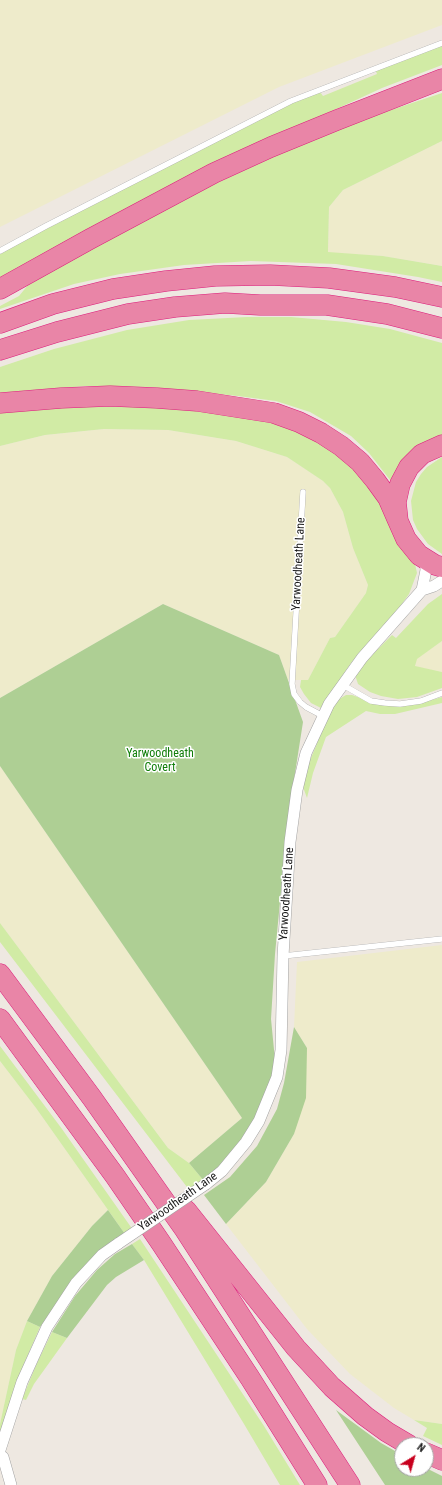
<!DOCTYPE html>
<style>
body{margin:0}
#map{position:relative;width:442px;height:1485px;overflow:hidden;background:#eee8e1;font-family:"Roboto Condensed",sans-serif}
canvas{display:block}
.north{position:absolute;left:394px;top:1437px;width:40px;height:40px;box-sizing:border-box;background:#fff;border:1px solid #a4a4a4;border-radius:50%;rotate:37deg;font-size:11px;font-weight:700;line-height:16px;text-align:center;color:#1c1c1c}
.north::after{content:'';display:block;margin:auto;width:14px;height:18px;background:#c8001e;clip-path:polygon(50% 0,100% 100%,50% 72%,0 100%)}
</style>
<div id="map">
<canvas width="442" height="1485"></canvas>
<div class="north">N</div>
</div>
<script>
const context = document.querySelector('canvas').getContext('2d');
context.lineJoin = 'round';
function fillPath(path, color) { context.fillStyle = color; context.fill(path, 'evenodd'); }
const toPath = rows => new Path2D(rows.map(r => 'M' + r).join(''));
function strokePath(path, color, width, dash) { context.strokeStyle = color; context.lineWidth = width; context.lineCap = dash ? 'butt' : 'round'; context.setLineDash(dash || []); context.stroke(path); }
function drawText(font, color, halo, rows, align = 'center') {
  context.font = font + ' "Roboto Condensed",sans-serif'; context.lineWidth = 3; context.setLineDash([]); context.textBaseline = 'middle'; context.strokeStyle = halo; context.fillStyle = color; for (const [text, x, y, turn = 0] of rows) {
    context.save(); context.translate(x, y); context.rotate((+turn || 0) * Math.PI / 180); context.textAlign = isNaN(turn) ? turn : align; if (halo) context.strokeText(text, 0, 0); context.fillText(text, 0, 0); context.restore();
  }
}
fillPath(toPath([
 [0,0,442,0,442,25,279,87,0,227],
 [442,141,442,266,383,256,328,253,329,207,343,190],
 [104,429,168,430,236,441,287,457,323,481,330,488,343,512,353,548,368,585,366,593,335,637,330,638,308,680,288,680,279,655,163,604,0,698,0,446,45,435],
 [442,641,442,672,415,667,416,659],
 [0,766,242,1118,189,1163,168,1148,0,923],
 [442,945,442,1424,414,1420,394,1408,350,1374,307,1329,226,1224,266,1182,294,1134,307,1048,294,1027,297,962],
 [0,1061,36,1108,108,1210,92,1226,52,1276,27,1321,16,1350,0,1424]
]), '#eeebcb');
fillPath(toPath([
 [442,45,442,65,382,88,319,117,0,280,0,253,64,219,294,102,320,92,323,96,377,74,375,69],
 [442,93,442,141,343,190,329,207,328,252,383,256,442,266,442,282,418,277,336,264,251,261,184,265,120,274,74,284,0,309,0,306,19,296,28,285,96,246,185,198,272,157,364,119],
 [247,317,291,317,346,322,390,329,442,343,442,436,394,485,369,453,351,436,310,412,276,401,238,396,149,387,86,386,0,393,0,367,54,349,127,330,189,320],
 [135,406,202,411,261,419,303,434,326,447,346,462,363,478,376,495,415,564,417,573,409,594,399,608,351,663,321,708,311,703,304,694,300,687,301,680,308,680,330,638,335,637,366,593,368,585,353,548,343,512,330,488,323,481,287,457,236,441,168,430,104,429,45,435,0,446,0,413,66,407],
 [442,457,442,554,428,544,417,529,413,520,411,501,416,482,421,474,427,467],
 [442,594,442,641,417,659,415,666,442,672,442,688,417,697,398,699,381,696,370,692,358,684,355,675,366,661,392,635,396,638,428,604],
 [346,695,352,695,381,705,400,706,424,702,442,697,442,703,395,714,380,714,366,711,326,737,313,773,307,798,303,787,308,765,316,746,323,724,336,701],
 [0,923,168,1148,189,1163,204,1181,190,1191,0,942],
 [0,1046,62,1129,133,1230,125,1234,36,1108,0,1061],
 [140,1239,264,1426,300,1485,280,1485,244,1424,144,1260,132,1244],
 [27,1321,40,1327,24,1364,0,1433,0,1424,16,1350],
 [52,1332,67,1338,34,1384,26,1400,22,1399,37,1363],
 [414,1420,442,1424,442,1445,423,1436,427,1428]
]), '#d1eba5');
fillPath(toPath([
 [163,604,279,655,303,722,288,818,275,954,271,1019,275,1060,268,1091,255,1122,227,1159,204,1181,189,1163,242,1118,0,766,0,698],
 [294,1027,307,1048,306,1098,294,1134,266,1182,226,1224,204,1195,230,1177,257,1146,277,1109,284,1083],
 [108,1210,125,1234,56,1307,40,1327,27,1321,52,1276,92,1226],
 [132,1244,144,1260,116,1277,107,1285,67,1338,52,1332,75,1296,97,1270,115,1254],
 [336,1410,381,1443,402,1455,402,1469,426,1468,442,1476,442,1485,385,1485]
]), '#aecf94');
const lane = toPath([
 [0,251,46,226,291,101,442,43],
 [303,492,292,684,294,694,300,702,306,707,323,716],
 [343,685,371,701,385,703,400,704,421,701,442,693],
 [283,956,442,939]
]);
const street = toPath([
 [422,590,434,586,442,581],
 [206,1184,222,1171,246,1142,259,1121,277,1077,281,1050,283,956,290,842,297,790,306,753,329,704,362,658,422,590,426,570,425,558],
 [0,1450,22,1382,47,1327,76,1283,102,1255,119,1243],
 [0,1455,3,1457,11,1485]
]);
const highway = toPath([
 [0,289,90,239,214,173,271,147,337,120,442,79],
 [0,323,53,304,113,289,166,281,215,276,270,275,329,278,395,287,442,297],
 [0,350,57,332,128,314,175,307,225,303,260,305,327,305,387,314,442,328],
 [0,403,61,398,110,396,157,398,197,401,274,413,299,422,321,433,341,446,360,462,375,480,388,498,398,521],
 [442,445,422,454,409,467,400,484,396,502,398,521,406,539,419,555,435,565,442,567],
 [0,974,92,1098,185,1230,350,1485],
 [0,1019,115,1176,161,1243,250,1378,317,1485],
 [186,1210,296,1348,332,1387,365,1416,387,1432,409,1445],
 [426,1453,442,1460]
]);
strokePath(lane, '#a3a3a3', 6);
strokePath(street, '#a3a3a3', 12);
strokePath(highway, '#dc1e7c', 21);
strokePath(lane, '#fff', 5.5);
strokePath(street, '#fff', 11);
strokePath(highway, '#e985a7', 20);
const streetBridge = toPath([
 [119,1243,206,1184]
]);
strokePath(streetBridge, '#a3a3a3', 12, []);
strokePath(streetBridge, '#fff', 11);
drawText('12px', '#1c1c1c', '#fff', [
 ["Yarwoodheath Lane",299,564,-87],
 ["Yarwoodheath Lane",287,894,-86],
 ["Yarwoodheath Lane",178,1202,-35]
]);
drawText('12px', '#0f7d08', '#fff', [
 ["Yarwoodheath",160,754],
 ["Covert",160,768]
]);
</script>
